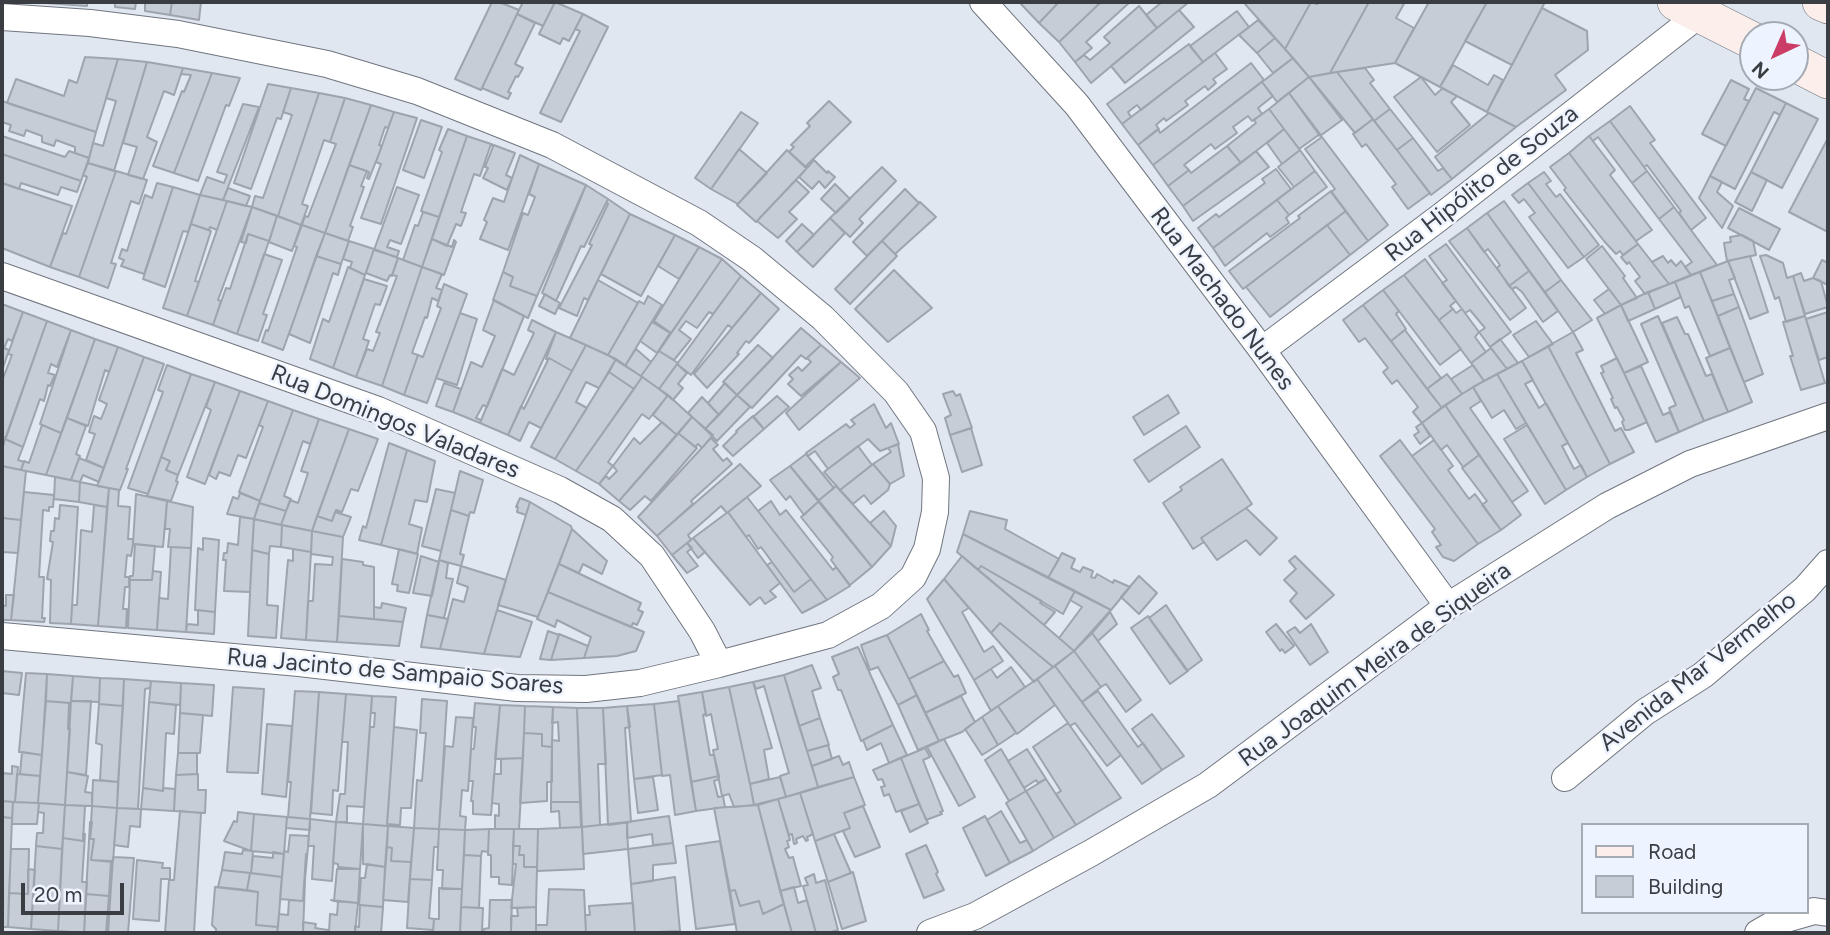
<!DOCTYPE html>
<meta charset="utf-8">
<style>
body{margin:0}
#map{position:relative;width:1830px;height:935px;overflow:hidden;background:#e0e7f1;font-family:Figtree,sans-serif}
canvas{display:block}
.frame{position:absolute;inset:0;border:4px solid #3a3d41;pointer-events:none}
.legend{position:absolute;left:1581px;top:823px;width:228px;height:91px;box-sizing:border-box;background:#edf4ff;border:2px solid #a5abb3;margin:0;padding:9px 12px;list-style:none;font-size:21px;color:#3a3d41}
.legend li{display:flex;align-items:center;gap:14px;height:35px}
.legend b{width:35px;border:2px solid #a5abb3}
.north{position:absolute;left:1739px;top:21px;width:70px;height:70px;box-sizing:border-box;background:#edf4ff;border:2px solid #a5abb3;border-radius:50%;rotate:224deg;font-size:19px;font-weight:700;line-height:28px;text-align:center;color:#3a3d41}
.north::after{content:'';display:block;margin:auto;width:24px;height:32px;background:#cb3d66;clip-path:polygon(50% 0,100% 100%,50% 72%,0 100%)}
.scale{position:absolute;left:21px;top:883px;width:103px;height:32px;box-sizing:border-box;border:4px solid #3a3d41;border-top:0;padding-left:9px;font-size:21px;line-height:24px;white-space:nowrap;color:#3a3d41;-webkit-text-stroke:5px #edf4ff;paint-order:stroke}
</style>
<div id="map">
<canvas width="1830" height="935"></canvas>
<div class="frame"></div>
<ul class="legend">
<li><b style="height:9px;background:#fbeeeb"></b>Road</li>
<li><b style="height:19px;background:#c6cdd7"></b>Building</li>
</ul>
<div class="north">N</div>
<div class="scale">20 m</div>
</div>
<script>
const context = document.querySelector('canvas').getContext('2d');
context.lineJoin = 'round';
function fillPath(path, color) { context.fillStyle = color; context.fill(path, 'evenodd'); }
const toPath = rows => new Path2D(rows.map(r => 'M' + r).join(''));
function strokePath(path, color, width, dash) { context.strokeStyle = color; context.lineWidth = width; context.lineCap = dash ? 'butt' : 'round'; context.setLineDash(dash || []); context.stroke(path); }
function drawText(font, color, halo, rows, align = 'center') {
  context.font = font + ' Figtree,sans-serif'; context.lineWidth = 5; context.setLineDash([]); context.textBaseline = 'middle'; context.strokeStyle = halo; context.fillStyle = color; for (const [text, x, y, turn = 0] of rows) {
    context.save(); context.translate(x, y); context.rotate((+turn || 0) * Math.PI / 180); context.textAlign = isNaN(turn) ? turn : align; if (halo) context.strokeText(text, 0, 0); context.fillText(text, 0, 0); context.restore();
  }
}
const building = toPath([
 [31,2,87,2,87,6,31,2],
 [115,2,136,2,135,9,115,7,115,2],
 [145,2,172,2,170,15,145,11,145,2],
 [172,2,201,2,199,20,170,15,172,2],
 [492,2,499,2,519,10,481,90,455,79,492,2],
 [523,2,555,2,543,26,517,14,523,2],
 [555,2,583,14,569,41,563,38,560,44,539,34,555,2],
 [1022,2,1054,2,1057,4,1039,23,1021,4,1022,2],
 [1059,2,1101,2,1059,42,1039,23,1059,2],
 [1101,2,1130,2,1086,42,1092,48,1075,62,1059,42,1101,2],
 [1162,2,1189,2,1157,28,1146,15,1162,2],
 [1246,2,1311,2,1285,49,1245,4,1246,2],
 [1311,2,1317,4,1319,2,1369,2,1330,73,1309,77,1285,49,1311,2],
 [1369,2,1405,2,1396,18,1414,28,1395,63,1330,73,1369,2],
 [1429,2,1487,2,1440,87,1395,63,1429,2],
 [1487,2,1545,2,1512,65,1465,41,1487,2],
 [1139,6,1157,28,1091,83,1075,62,1084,55,1090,60,1110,43,1104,37,1139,6],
 [1542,8,1587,31,1588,50,1555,75,1566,90,1516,127,1487,112,1542,8],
 [1179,10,1194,27,1125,83,1111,66,1179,10],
 [1237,11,1249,27,1203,62,1190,46,1237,11],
 [517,14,535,23,515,64,523,68,518,77,516,76,508,92,511,93,508,99,482,88,517,14],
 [583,14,608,27,561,122,540,113,580,31,575,29,583,14],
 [1258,20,1275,38,1257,53,1239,35,1258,20],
 [1275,38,1293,58,1273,73,1257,53,1275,38],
 [1189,44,1203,62,1141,110,1137,105,1128,112,1131,117,1122,124,1107,104,1189,44],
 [1215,53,1227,69,1213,79,1216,83,1208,90,1205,86,1185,101,1188,105,1166,121,1164,118,1156,125,1159,129,1138,145,1122,124,1215,53],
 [85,57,118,59,96,132,7,103,16,79,64,96,69,80,77,83,85,57],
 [1293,58,1309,77,1277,102,1262,82,1293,58],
 [118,59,147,62,114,171,88,163,93,143,103,146,116,101,106,98,118,59],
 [147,62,183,68,174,95,164,91,147,137,157,142,143,179,128,175,137,147,123,143,147,62],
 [1251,63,1264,80,1153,165,1138,145,1158,129,1160,133,1251,63],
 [1453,65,1488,85,1494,75,1503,80,1487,112,1440,87,1453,65],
 [183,68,212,73,174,173,153,166,182,91,184,92,191,75,181,74,183,68],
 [1365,68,1374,80,1370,83,1390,109,1374,121,1337,72,1365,68],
 [1337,72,1373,119,1355,133,1309,77,1337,72],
 [212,73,240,78,229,106,226,105,198,181,174,173,212,73],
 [1309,77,1342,120,1320,136,1289,93,1309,77],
 [1421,77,1435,95,1443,88,1457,96,1451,102,1470,125,1437,152,1394,97,1421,77],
 [1731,80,1749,89,1744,99,1749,101,1726,146,1702,134,1731,80],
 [1262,82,1273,96,1258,108,1262,114,1252,121,1248,116,1233,127,1237,133,1215,149,1211,144,1184,165,1189,170,1168,186,1153,165,1262,82],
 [268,84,291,88,281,119,277,118,251,189,234,183,268,84],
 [291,88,319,93,278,216,252,207,255,196,263,198,292,115,283,112,291,88],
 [1756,88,1786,103,1780,115,1774,112,1735,189,1710,176,1756,88],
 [319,93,345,98,330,142,324,140,302,204,308,206,301,225,278,216,319,93],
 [1289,93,1320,134,1299,149,1269,109,1289,93],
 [345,98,371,105,325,233,302,225,305,216,308,217,336,144,330,142,345,98],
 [2,101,96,132,89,158,75,153,75,147,56,140,54,146,42,142,42,136,26,130,24,136,9,131,11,125,2,122,2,101],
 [829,101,851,122,805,167,789,152,794,147,791,145,810,126,807,123,829,101],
 [1786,103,1818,119,1782,188,1751,172,1786,103],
 [243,104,259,107,223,200,200,195,207,177,224,183,227,175,217,172,243,104],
 [371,105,394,112,388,128,385,127,379,145,382,146,369,179,367,178,369,172,349,165,371,105],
 [1630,106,1655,140,1650,143,1706,218,1691,230,1679,213,1681,211,1647,165,1644,167,1610,121,1630,106],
 [1269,109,1284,129,1241,163,1227,146,1256,123,1254,120,1269,109],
 [1390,109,1413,138,1397,150,1374,121,1390,109],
 [394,112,417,118,381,224,361,218,381,164,376,162,394,112],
 [741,112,758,123,711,189,695,178,741,112],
 [1489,113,1516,127,1452,179,1435,157,1489,113],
 [1373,119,1430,193,1408,209,1392,187,1396,184,1366,144,1362,147,1353,134,1373,119],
 [421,120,442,127,424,178,403,170,421,120],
 [1610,121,1647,171,1632,183,1598,137,1593,141,1589,136,1610,121],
 [448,129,467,136,439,217,421,211,442,152,439,150,448,129],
 [1284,129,1300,150,1282,164,1267,143,1284,129],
 [2,136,65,157,69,151,89,158,81,181,2,154,2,136],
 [467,136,491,144,480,176,474,174,461,212,466,213,461,226,456,224,447,246,432,239,467,136],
 [1589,136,1615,170,1610,175,1652,230,1636,241,1569,153,1589,136],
 [1322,137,1388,225,1368,241,1331,192,1335,189,1305,149,1322,137],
 [1413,138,1438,171,1443,168,1452,179,1431,195,1397,150,1413,138],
 [1828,138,1828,232,1789,212,1828,138],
 [491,144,515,153,506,175,512,178,507,190,483,178,488,168,485,167,493,147,491,144],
 [1227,146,1241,163,1183,206,1168,186,1189,170,1191,173,1227,146],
 [739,149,767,173,738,204,711,189,739,149],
 [787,150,807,168,756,222,737,205,787,150],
 [1300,150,1315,171,1294,187,1278,167,1300,150],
 [1256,151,1269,167,1193,221,1183,206,1256,151],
 [1569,153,1638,244,1623,255,1620,251,1616,254,1604,241,1564,190,1566,188,1550,167,1569,153],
 [2,154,81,181,77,192,61,187,58,195,21,183,19,189,2,183,2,154],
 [520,155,539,164,508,250,480,239,487,222,484,220,493,198,504,202,520,155],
 [814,160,827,173,828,171,835,177,825,188,819,181,812,189,799,177,814,160],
 [88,163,116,171,79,277,50,267,63,233,66,234,87,177,83,175,88,163],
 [539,164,586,185,537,296,510,286,513,277,503,272,523,213,528,215,535,197,529,194,539,164],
 [349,165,367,171,361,186,364,187,350,226,353,227,348,241,325,233,349,165],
 [882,167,896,181,859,219,863,223,850,237,830,218,882,167],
 [1276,169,1291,189,1213,248,1198,228,1216,214,1219,217,1265,183,1262,179,1276,169],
 [116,171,147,180,139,204,131,201,111,263,116,264,108,288,79,277,116,171],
 [1315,171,1327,187,1289,215,1277,200,1315,171],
 [1647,171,1674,207,1659,219,1632,183,1647,171],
 [1544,172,1551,181,1546,184,1556,197,1560,194,1599,245,1584,257,1528,183,1544,172],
 [1751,172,1767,180,1752,211,1735,202,1751,172],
 [1710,176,1722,182,1717,192,1733,206,1722,228,1699,198,1710,176],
 [796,180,809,192,789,212,797,219,778,238,757,221,796,180],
 [2,183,72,206,50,267,2,248,2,183],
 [157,183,173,187,144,274,121,266,124,260,119,258,122,249,127,251,145,195,152,198,157,183],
 [1528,183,1584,257,1568,268,1529,217,1535,213,1524,199,1519,203,1512,195,1528,183],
 [835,184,850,199,836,213,821,199,835,184],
 [586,185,608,199,584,247,581,246,556,301,542,293,586,185],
 [173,187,200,195,188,232,183,231,165,287,143,279,173,187],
 [397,187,419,195,401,244,390,240,387,247,399,251,397,257,374,250,397,187],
 [228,188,250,196,246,206,223,200,228,188],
 [905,189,919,203,867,256,853,242,905,189],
 [1331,191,1346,211,1243,289,1229,271,1300,218,1298,216,1331,191],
 [200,195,227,201,217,230,210,227,209,230,191,224,200,195],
 [608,199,630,214,588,300,584,298,577,316,559,308,592,245,589,244,608,204,606,203,608,199],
 [1277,200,1289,215,1286,218,1289,223,1270,237,1267,233,1225,266,1213,248,1277,200],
 [227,201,252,207,218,300,221,301,213,325,187,316,227,201],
 [1504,201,1561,280,1545,292,1487,213,1504,201],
 [920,202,936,217,895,254,882,241,920,202],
 [252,207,277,216,269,241,248,234,246,243,241,242,252,207],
 [1674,207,1691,230,1717,265,1691,275,1685,267,1692,262,1659,219,1674,207],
 [1739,208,1780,229,1769,250,1728,228,1739,208],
 [1346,211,1368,241,1350,255,1327,225,1346,211],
 [423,212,439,217,422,267,403,260,415,225,418,226,423,212],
 [1487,213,1529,271,1509,286,1497,268,1500,265,1488,249,1484,252,1467,228,1487,213],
 [630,214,675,235,641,296,601,274,630,214],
 [277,216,301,225,292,251,269,242,277,216],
 [830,218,845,233,813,267,797,252,830,218],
 [191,224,211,231,195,281,199,282,187,316,163,308,191,224],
 [802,224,814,235,797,252,786,241,802,224],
 [302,225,325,233,283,350,262,342,266,330,268,331,297,247,294,246,302,225],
 [1327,225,1350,255,1270,317,1246,287,1327,225],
 [1467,228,1526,308,1510,320,1449,241,1467,228],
 [325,233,349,241,341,264,316,256,325,233],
 [248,234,269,241,237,334,213,325,226,288,230,289,248,234],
 [675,235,699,247,679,279,658,266,675,235],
 [1742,235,1753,241,1756,255,1727,261,1724,243,1731,242,1730,237,1742,235],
 [432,239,452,247,454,240,456,242,444,275,422,267,432,239],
 [349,241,374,249,365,275,350,268,352,262,343,259,349,241],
 [882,241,897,256,850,304,835,289,882,241],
 [1446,244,1511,332,1490,347,1479,332,1485,328,1470,310,1465,313,1442,283,1447,280,1429,256,1446,244],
 [1638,244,1652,262,1669,284,1645,294,1635,281,1640,277,1629,262,1627,264,1621,257,1638,244],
 [1602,246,1625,276,1623,278,1637,298,1621,305,1586,259,1602,246],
 [699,247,722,259,671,333,654,321,699,247],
 [374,249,398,258,392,276,390,275,387,281,366,273,374,249],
 [264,254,282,260,263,314,267,315,258,341,237,334,264,254],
 [1766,255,1783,263,1787,278,1793,276,1805,316,1786,322,1779,297,1775,299,1760,256,1766,255],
 [316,256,341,264,338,275,333,273,310,343,289,334,316,256],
 [1663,256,1668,263,1671,260,1676,266,1681,261,1691,275,1669,284,1652,262,1663,256],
 [1750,256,1768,312,1750,319,1728,261,1750,256],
 [398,258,422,267,382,386,356,377,367,349,373,351,380,333,376,332,397,276,392,275,398,258],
 [722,259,741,276,713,314,709,312,697,328,686,321,679,330,691,339,674,360,659,351,722,259],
 [1425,259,1456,301,1450,306,1453,309,1439,320,1404,275,1425,259],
 [1822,260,1828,263,1828,285,1813,278,1822,260],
 [1728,261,1735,278,1729,280,1734,294,1712,301,1700,272,1728,261],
 [348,267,365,275,333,368,310,359,323,319,329,322,348,267],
 [422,267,442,274,436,288,442,290,438,301,432,298,427,318,425,317,412,353,418,355,404,395,382,386,422,267],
 [894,270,932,308,888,342,855,309,894,270],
 [1529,271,1558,311,1543,322,1522,292,1516,287,1512,289,1509,286,1529,271],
 [503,272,513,277,510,286,537,296,528,318,493,300,503,272],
 [1700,272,1730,348,1710,356,1689,306,1685,308,1675,282,1700,272],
 [1801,273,1804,281,1813,278,1821,281,1828,307,1805,314,1793,276,1801,273],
 [1404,275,1461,349,1440,365,1383,290,1404,275],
 [741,276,761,293,732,328,728,325,691,375,677,364,741,276],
 [364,279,387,286,380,305,375,304,363,339,369,341,356,377,333,368,364,279],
 [598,280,638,303,608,355,570,338,598,280],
 [1561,280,1592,320,1573,332,1545,292,1561,280],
 [1675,282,1681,297,1655,309,1648,292,1675,282],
 [444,284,467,294,427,403,404,395,418,355,423,357,441,308,437,306,444,284],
 [1609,289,1621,305,1605,314,1594,300,1609,289],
 [1383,290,1399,311,1396,314,1406,329,1391,341,1363,305,1383,290],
 [1648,292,1655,309,1628,321,1621,305,1648,292],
 [761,293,779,309,749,343,746,341,737,353,739,354,707,388,694,374,761,293],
 [545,294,560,303,555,314,539,306,545,294],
 [1734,294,1739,307,1718,316,1712,301,1734,294],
 [648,296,662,305,625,366,608,355,639,301,644,304,648,296],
 [494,300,524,316,487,407,483,405,476,418,481,420,480,423,453,412,471,362,482,367,495,336,483,330,494,300],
 [2,304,23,312,12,341,8,339,4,348,9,350,2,371,2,304],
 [1363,305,1442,408,1422,423,1413,412,1418,407,1397,380,1392,384,1383,372,1388,368,1365,338,1359,342,1343,320,1363,305],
 [1621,305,1648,362,1624,373,1597,318,1621,305],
 [1739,307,1763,374,1744,382,1718,316,1739,307],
 [1453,309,1456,313,1462,309,1479,332,1475,337,1486,352,1471,363,1439,320,1453,309],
 [23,312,47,321,6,438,2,437,2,381,12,355,8,354,23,312],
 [1828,312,1828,357,1819,360,1806,319,1828,312],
 [460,313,477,319,457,385,436,378,460,313],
 [1658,316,1704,421,1679,432,1669,408,1676,405,1641,324,1658,316],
 [1805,316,1825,383,1801,390,1790,356,1793,356,1783,322,1805,316],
 [1677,317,1685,334,1688,334,1706,376,1712,374,1728,412,1704,421,1662,323,1677,317],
 [532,320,556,332,508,435,480,423,502,369,514,375,534,333,528,330,532,320],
 [47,321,71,330,57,367,51,364,48,373,55,375,50,386,48,385,44,401,40,399,23,447,5,439,47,321],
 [1536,321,1553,344,1529,357,1513,335,1536,321],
 [652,322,670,333,657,353,640,341,652,322],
 [801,328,821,345,806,359,801,355,752,408,737,395,801,328],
 [71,330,95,339,61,433,40,424,71,330],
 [1405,330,1441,378,1427,389,1391,341,1405,330],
 [556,332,586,345,572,371,549,358,548,360,546,359,556,332],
 [1573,332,1583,350,1576,353,1615,431,1621,428,1634,452,1610,464,1548,346,1573,332],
 [95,339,118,347,109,372,105,370,88,426,67,418,95,339],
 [1500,339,1518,363,1507,369,1490,347,1500,339],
 [586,345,616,359,599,388,586,382,576,402,587,408,555,459,531,447,586,345],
 [758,345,773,358,737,395,723,382,758,345],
 [821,345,841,362,801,396,788,384,793,379,789,375,798,367,802,371,811,362,807,358,821,345],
 [1548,346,1610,464,1587,477,1522,361,1548,346],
 [118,347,144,357,104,468,86,460,95,434,89,432,94,416,101,419,107,404,99,400,118,347],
 [1491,348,1507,369,1484,381,1471,363,1491,348],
 [1730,348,1752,402,1728,412,1706,358,1730,348],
 [636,349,651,362,641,376,625,366,636,349],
 [659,351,678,363,659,389,641,376,659,351],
 [144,357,164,364,126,469,128,469,120,490,97,486,144,357],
 [549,358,572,371,541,428,529,422,520,441,508,435,521,406,524,409,549,358],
 [1617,358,1647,422,1629,430,1625,430,1622,422,1624,420,1617,407,1615,408,1611,399,1613,398,1601,373,1604,372,1601,366,1617,358],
 [616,359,642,377,634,389,609,372,616,359],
 [1522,361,1533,380,1525,384,1539,408,1546,403,1568,443,1562,446,1574,469,1581,465,1587,477,1566,490,1497,374,1522,361],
 [841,362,860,378,799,430,786,413,841,362],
 [677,364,687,373,678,384,683,388,673,400,659,389,677,364],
 [167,365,191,374,148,494,128,488,163,392,158,390,167,365],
 [1473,365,1484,381,1462,394,1451,379,1473,365],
 [1641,366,1663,415,1670,412,1679,432,1656,442,1624,373,1641,366],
 [609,372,634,389,576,471,555,459,609,372],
 [191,374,215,382,178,475,166,470,170,461,161,457,191,374],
 [1447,374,1462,394,1442,408,1427,389,1447,374],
 [1497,374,1526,423,1516,429,1504,410,1492,418,1473,387,1497,374],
 [642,377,668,395,649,419,642,414,608,462,613,466,599,484,576,471,642,377],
 [215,382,240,391,205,484,187,477,211,410,206,407,215,382],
 [444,383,461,389,453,412,436,406,444,383],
 [725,383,737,395,719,415,708,403,725,383],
 [1473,387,1481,401,1470,408,1528,491,1512,502,1445,405,1473,387],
 [240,391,268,401,246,458,238,455,230,476,219,472,216,479,209,475,240,391],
 [953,391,956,396,960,394,972,428,950,435,945,418,951,415,943,394,953,391],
 [668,395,692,417,677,435,653,415,668,395],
 [737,395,750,407,717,441,705,429,737,395],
 [1168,395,1179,413,1144,435,1133,417,1168,395],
 [777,396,789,407,764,429,753,417,777,396],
 [702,397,719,415,705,429,688,413,702,397],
 [268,401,293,410,260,501,239,492,263,427,259,425,268,401],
 [874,404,886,428,891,423,899,444,880,451,868,439,828,469,815,451,808,456,806,453,846,424,850,428,855,424,851,420,874,404],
 [1445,405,1479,455,1463,467,1447,445,1441,450,1422,423,1445,405],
 [293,410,319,419,310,444,303,441,284,496,291,499,286,511,259,503,293,410],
 [753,416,764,429,733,456,723,446,737,432,736,431,753,416],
 [692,417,713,435,702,448,698,444,695,447,678,433,692,417],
 [67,418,86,426,76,454,80,456,71,480,46,475,67,418],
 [319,419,349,429,312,531,281,525,290,500,298,503,308,473,301,471,319,419],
 [662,422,677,435,619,501,599,484,606,476,609,479,617,471,613,466,634,438,640,444,662,422],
 [1422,423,1430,436,1420,444,1414,435,1419,432,1416,427,1422,423],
 [42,425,61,433,46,475,21,470,24,461,29,463,42,425],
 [1527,425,1566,490,1545,504,1504,439,1527,425],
 [1186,426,1200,447,1149,482,1134,460,1186,426],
 [971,428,982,465,962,472,950,435,971,428],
 [349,429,378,439,358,491,351,489,342,512,336,510,332,521,317,516,349,429],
 [678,433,697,448,651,501,645,496,630,510,619,501,678,433],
 [711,438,718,445,713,449,723,461,727,458,732,464,691,501,693,504,657,536,638,517,711,438],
 [5,439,23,447,18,460,24,462,21,470,2,466,2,450,5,439],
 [1400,440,1478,544,1454,561,1443,557,1436,547,1441,545,1432,532,1435,529,1380,456,1400,440],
 [1434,440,1453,466,1448,470,1469,499,1475,494,1501,530,1478,544,1412,456,1434,440],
 [389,443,407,450,381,545,359,540,363,526,366,528,389,443],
 [898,444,904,476,890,484,873,464,891,452,888,448,898,444],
 [858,446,872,465,840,490,824,472,858,446],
 [407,450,435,461,427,502,415,500,409,524,422,528,417,554,381,545,407,450],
 [806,454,834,488,818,501,790,466,806,454],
 [1479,455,1521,515,1501,530,1482,505,1487,501,1462,468,1479,455],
 [161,457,170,461,166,470,178,475,176,481,178,482,171,501,147,496,161,457],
 [79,458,104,468,99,482,83,475,80,482,71,480,79,458],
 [1222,459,1252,504,1201,538,1204,542,1193,549,1163,503,1182,490,1180,487,1222,459],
 [740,464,761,486,727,513,721,506,688,535,691,540,672,555,657,536,740,464],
 [873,464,890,484,888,490,871,504,864,495,853,504,840,490,873,464],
 [2,466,26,471,21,520,2,518,2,466],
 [790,466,819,501,804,515,790,496,786,500,770,480,790,466],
 [460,471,483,480,474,513,470,512,469,516,451,510,460,471],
 [55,477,80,482,79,502,54,499,55,477],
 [80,482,109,488,107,507,79,502,80,482],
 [836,486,891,546,872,567,818,501,836,486],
 [109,488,119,490,118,506,130,507,128,539,133,539,133,544,131,556,127,555,125,577,129,577,129,587,125,587,123,609,127,609,126,628,98,626,109,488],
 [436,489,455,493,441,551,422,546,436,489],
 [24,492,54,495,53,507,49,507,49,511,43,510,39,577,44,577,42,618,45,618,44,622,11,620,24,492],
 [240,493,260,501,254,519,227,514,233,497,238,499,240,493],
 [136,494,167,501,163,547,133,544,136,494],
 [747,497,811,579,794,592,761,547,758,549,749,535,746,537,728,512,747,497],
 [520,498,530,502,526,515,517,512,518,507,516,507,520,498],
 [167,501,193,507,191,548,168,547,170,529,165,529,167,501],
 [771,501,780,515,786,510,833,570,836,567,850,586,827,600,758,511,771,501],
 [819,501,872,567,850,585,831,560,833,557,801,517,819,501],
 [530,502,571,526,572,529,538,617,498,605,530,502],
 [259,503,286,511,281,525,254,519,259,503],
 [60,505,78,507,71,624,50,623,51,580,47,579,53,542,50,541,51,531,54,531,55,518,59,519,60,505],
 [94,505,107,507,98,626,71,624,72,605,77,605,81,530,92,532,94,505],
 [1246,508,1277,538,1260,555,1246,540,1217,560,1201,538,1246,508],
 [451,510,469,516,460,554,464,555,461,566,439,560,451,510],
 [884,511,896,526,891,546,870,523,884,511],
 [970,511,1007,520,1005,529,1059,559,1048,578,963,534,970,511],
 [335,512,351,517,343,537,312,531,317,516,332,521,335,512],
 [728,512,780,583,770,591,776,597,765,604,760,597,750,605,693,538,728,512],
 [240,517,254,519,250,592,224,591,226,560,223,560,224,553,227,553,228,543,238,545,240,517],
 [2,518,21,520,18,553,2,552,2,518],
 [254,519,282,525,281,547,270,546,269,554,252,550,254,519],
 [282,525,312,531,311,552,281,547,282,525],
 [572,529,607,561,602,574,583,564,579,573,559,564,572,529],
 [312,531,343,537,337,642,306,640,308,601,313,601,315,564,332,565,333,557,311,554,312,531],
 [963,534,1075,591,1063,614,981,566,978,570,957,552,963,534],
 [203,538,219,540,215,612,195,610,198,548,203,550,203,538],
 [693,538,705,552,698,558,687,543,693,538],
 [687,543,692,548,687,552,698,566,687,573,672,555,687,543],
 [135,544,155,546,152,580,130,580,130,576,133,576,135,544],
 [171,547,191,548,186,632,157,630,159,598,168,599,171,547],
 [293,549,311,552,306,640,281,638,288,560,293,561,293,549],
 [399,549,418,554,409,593,397,591,398,585,392,584,399,549],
 [252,550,269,554,267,605,278,606,276,638,248,636,252,550],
 [1062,553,1075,559,1071,568,1080,572,1083,567,1093,571,1091,577,1095,578,1097,574,1113,583,1114,580,1130,587,1111,610,1048,578,1062,553],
 [421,556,439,562,432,596,413,593,421,556],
 [962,556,1044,625,1074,651,1053,667,1000,623,991,633,944,579,962,556],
 [1295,556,1334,595,1306,619,1290,601,1297,593,1284,580,1296,569,1289,561,1295,556],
 [342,559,363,562,363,565,374,567,374,619,339,616,342,559],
 [439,560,448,563,446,578,453,579,444,618,427,615,439,560],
 [772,562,794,592,811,579,827,600,802,613,767,565,772,562],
 [559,564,641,603,638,610,643,612,637,625,633,623,631,627,548,592,559,564],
 [461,566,506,580,484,654,440,649,453,599,464,602,468,587,457,583,461,566],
 [981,566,1042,601,1040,603,1055,612,1044,625,978,570,981,566],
 [153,571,161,572,157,630,128,628,130,580,152,580,153,571],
 [1139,576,1157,593,1139,614,1121,597,1139,576],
 [944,579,969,608,962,612,984,652,993,646,1003,661,974,680,927,599,944,579],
 [1075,591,1111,610,1074,651,1059,638,1082,607,1070,600,1075,591],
 [548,592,644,632,636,651,617,656,584,658,591,637,557,620,555,627,537,619,548,592],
 [6,595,14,595,11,620,2,620,2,605,6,606,6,595],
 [382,603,406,608,403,622,374,619,374,607,381,608,382,603],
 [1166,605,1202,660,1187,671,1149,618,1166,605],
 [198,610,215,612,214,634,186,632,187,624,198,625,198,610],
 [497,610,532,622,520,657,484,654,497,610],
 [1110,612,1117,624,1098,641,1092,633,1110,612],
 [921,614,929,630,927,631,944,661,909,679,887,635,921,614],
 [427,615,448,619,440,649,421,647,427,615],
 [339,616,403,622,399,646,337,642,339,616],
 [1148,616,1188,671,1170,684,1131,628,1148,616],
 [1000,623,1053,667,1034,682,991,633,1000,623],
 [1276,624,1294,646,1285,653,1282,649,1280,651,1266,632,1276,624],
 [1311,624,1328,652,1310,665,1287,632,1295,627,1300,633,1311,624],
 [548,631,559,635,551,660,540,659,548,631],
 [1092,633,1141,700,1126,712,1106,684,1101,687,1074,651,1092,633],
 [559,634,588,646,584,658,551,660,559,634],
 [887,635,917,695,898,705,878,667,870,670,861,645,887,635],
 [858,647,893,725,861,741,841,690,838,690,833,677,839,674,832,657,858,647],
 [1074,651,1101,687,1082,702,1055,666,1074,651],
 [944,661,954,677,958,675,966,693,925,713,909,679,944,661],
 [812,665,821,688,812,691,820,718,799,726,784,675,812,665],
 [1055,666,1121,755,1107,766,1075,723,1070,726,1037,679,1055,666],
 [1011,667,1025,687,991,711,974,680,991,669,997,678,1011,667],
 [2,671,22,673,19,695,2,693,2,671],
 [26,673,47,674,42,755,19,752,26,673],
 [47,674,73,676,71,703,46,701,47,674],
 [784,675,818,787,786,797,780,776,789,773,764,686,756,689,753,682,784,675],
 [73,676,100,678,99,702,71,701,73,676],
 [100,678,124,679,123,706,99,704,100,678],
 [124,679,151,681,150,688,145,689,138,809,117,808,124,679],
 [1037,679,1055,705,1017,734,998,706,1037,679],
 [151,681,181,683,180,705,149,702,151,681],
 [753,682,772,748,764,750,769,779,750,784,729,687,753,682],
 [181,683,214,685,212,716,180,713,181,683],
 [233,687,264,689,258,773,227,772,233,687],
 [729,687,750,784,754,805,734,807,729,794,722,796,713,750,718,749,711,714,706,716,702,692,729,687],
 [295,691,319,692,310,819,288,817,291,782,288,782,295,691],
 [1098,691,1138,747,1143,743,1162,770,1142,784,1082,702,1098,691],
 [319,692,346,694,338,791,333,790,332,815,311,813,319,692],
 [702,692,706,714,703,715,710,755,714,755,719,776,691,782,678,696,702,692],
 [346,694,372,696,364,807,347,806,347,822,336,822,340,794,345,794,348,742,342,742,346,694],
 [917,695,939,741,918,750,898,705,917,695],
 [372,696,396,697,387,826,363,824,370,727,374,727,375,713,371,713,372,696],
 [961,696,975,722,962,732,939,741,925,713,961,696],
 [422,699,447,701,439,829,414,828,417,780,422,781,426,733,420,733,422,699],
 [46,701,69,703,68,729,70,729,65,805,38,803,46,701],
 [71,701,91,701,86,775,67,772,71,701],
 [679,701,696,811,675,815,670,775,662,776,654,704,679,701],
 [149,702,176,705,174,734,166,733,163,791,143,788,149,702],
 [475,703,500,705,491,815,473,814,473,801,471,801,473,781,469,781,471,749,474,749,476,727,473,727,475,703],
 [99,704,123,706,118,782,100,780,102,745,96,743,99,704],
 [654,704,662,775,634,779,627,706,654,704],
 [500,705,525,706,523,758,495,759,500,705],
 [525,706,553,707,552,747,542,746,542,734,524,733,525,706],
 [627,706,630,727,625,728,631,822,608,825,603,708,627,706],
 [998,706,1016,733,998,745,982,717,998,706],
 [553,707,577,708,580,802,551,802,552,740,559,741,558,722,552,723,553,707],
 [577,708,603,708,606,764,598,764,600,825,582,827,577,708],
 [180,713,203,715,200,753,178,753,180,713],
 [1152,714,1184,756,1162,770,1132,729,1152,714],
 [456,717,473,718,468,791,462,790,460,816,466,817,465,830,439,829,445,746,453,747,456,717],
 [982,717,998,745,982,755,965,729,982,717],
 [820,718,829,745,807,751,799,726,820,718],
 [1068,723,1121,798,1076,825,1056,794,1061,791,1033,747,1068,723],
 [267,724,292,726,286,797,262,794,267,724],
 [893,725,907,755,889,763,881,743,867,750,863,740,893,725],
 [394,727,417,730,411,808,401,808,400,825,387,824,394,727],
 [524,733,542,734,542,746,552,747,552,782,547,782,547,801,520,803,524,733],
 [944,739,975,797,959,806,927,747,944,739],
 [828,745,832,759,812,766,807,751,828,745],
 [925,748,930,757,923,760,943,811,940,812,942,814,926,820,901,758,925,748],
 [1001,749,1026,791,1009,801,985,760,1001,749],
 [1027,749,1046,779,1038,783,1036,780,1024,788,1008,761,1027,749],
 [22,752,42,755,40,776,20,774,22,752],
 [178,753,197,753,197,774,176,775,178,753],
 [839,756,843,765,849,762,854,777,818,787,812,766,839,756],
 [523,758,519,829,495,829,495,815,499,816,499,804,492,803,494,774,501,774,501,759,523,758],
 [901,758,919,804,896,812,889,794,884,796,881,787,885,786,882,779,878,780,873,770,901,758],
 [12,766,18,767,15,802,2,801,2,773,12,774,12,766],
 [67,772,88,776,85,792,92,793,92,806,65,805,67,772],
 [17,774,40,776,38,803,15,802,17,774],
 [198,774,198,790,206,790,205,813,174,811,176,775,198,774],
 [719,776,719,779,714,781,718,797,723,796,725,807,696,811,691,782,719,776],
 [653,777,658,810,638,813,634,779,653,777],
 [780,777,786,797,754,805,750,784,780,777],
 [854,777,865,805,844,813,850,828,815,841,800,793,854,777],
 [1046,779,1076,825,1054,838,1026,791,1046,779],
 [93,780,118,782,117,808,92,806,93,780],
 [143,788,163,791,163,788,175,789,174,811,141,809,143,788],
 [1026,791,1054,838,1033,851,1006,803,1026,791],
 [800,793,813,834,807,837,808,840,806,841,803,836,796,839,797,843,794,844,792,834,789,835,778,799,800,793],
 [778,799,790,840,787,841,789,847,785,849,789,858,793,857,801,886,780,891,758,805,778,799],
 [2,801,13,802,12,818,2,817,2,801],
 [13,802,39,803,37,824,12,824,13,802],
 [551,802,580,802,581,827,560,828,559,811,551,812,551,802],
 [39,803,65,805,62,849,36,846,37,833,43,833,44,813,38,812,39,803],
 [919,804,928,823,910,832,901,811,919,804],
 [65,805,85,806,83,841,63,838,65,805],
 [758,805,784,904,763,914,759,901,740,906,735,890,730,891,714,808,758,805],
 [92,806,117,808,113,862,91,860,94,839,90,839,92,806],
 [863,806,880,847,855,857,843,831,850,828,844,813,863,806],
 [117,808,141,809,140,827,130,826,128,847,114,845,117,808],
 [180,811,201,813,194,933,165,933,169,880,174,880,180,811],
 [1001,811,1020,843,1027,840,1033,851,1010,863,987,820,1001,811],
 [238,812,254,814,251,851,224,841,234,821,237,822,238,812],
 [254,814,287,817,284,854,251,851,254,814],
 [669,816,673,843,653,845,652,834,627,838,627,822,669,816],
 [985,816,1010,863,986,876,963,828,985,816],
 [2,817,12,818,8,927,2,927,2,817],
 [287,817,310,819,310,830,286,828,287,817],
 [310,819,336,822,332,881,312,879,314,846,308,846,310,819],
 [90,822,92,822,90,839,94,839,91,860,111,861,109,896,86,894,90,822],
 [336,822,363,824,360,869,338,867,338,864,333,863,336,822],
 [627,822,628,849,583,854,582,827,627,822],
 [363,824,388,826,385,867,363,864,363,824],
 [388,826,414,828,411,862,391,861,392,848,387,847,388,826],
 [582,827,584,869,537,871,538,829,582,827],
 [414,828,439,829,438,847,434,847,432,880,410,879,414,828],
 [439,829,465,830,462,889,442,889,443,870,437,870,439,829],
 [489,829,514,829,512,885,499,884,499,877,491,877,491,855,488,855,488,852,489,829],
 [489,829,488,852,482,851,481,856,464,855,465,830,489,829],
 [514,829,538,829,537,867,524,867,524,855,519,855,520,846,513,846,514,829],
 [83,833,85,834,82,882,87,882,84,933,58,931,63,838,83,841,83,833],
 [834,834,851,873,828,882,815,841,834,834],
 [290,835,309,836,303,901,280,899,284,851,288,852,290,835],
 [720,841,735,924,696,929,686,846,720,841],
 [673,843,676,863,653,865,653,881,631,884,628,849,673,843],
 [926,845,938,872,936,874,944,890,924,898,906,854,926,845],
 [36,846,62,849,58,931,31,929,36,846],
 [513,846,520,846,519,855,524,855,524,867,537,867,536,907,511,908,516,864,513,864,513,846],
 [387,847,392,848,391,861,411,862,408,902,383,900,387,847],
 [11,849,29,849,28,894,9,893,11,849],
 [243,850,253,851,251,873,222,870,225,852,242,854,243,850],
 [273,852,284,854,282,877,251,873,253,856,273,858,273,852],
 [306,854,303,933,277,933,279,914,288,915,289,900,303,901,306,854],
 [464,855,481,856,479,908,461,907,464,855],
 [113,857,134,858,128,933,108,933,113,857],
 [137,860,163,863,162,868,170,868,170,879,161,879,159,921,133,919,137,860],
 [367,864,385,867,383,907,359,905,361,878,365,878,367,864],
 [28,869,35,870,31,929,8,927,9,893,28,894,28,869],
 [337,869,360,869,358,903,334,901,337,869],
 [222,870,250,873,247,890,218,887,222,870],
 [853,872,866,921,842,929,828,882,853,872],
 [250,873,282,877,278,927,256,925,258,892,247,890,250,873],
 [814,874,816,883,825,880,838,930,828,933,816,933,803,886,808,885,805,878,814,874],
 [675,877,680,931,635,933,631,884,675,877],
 [410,879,432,880,429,918,434,919,433,930,407,928,410,879],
 [215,887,258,892,256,925,278,927,277,933,216,933,216,929,212,925,215,887],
 [794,887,798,903,807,900,816,933,792,933,780,891,794,887],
 [439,888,462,889,460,933,433,933,434,919,439,919,439,888],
 [549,889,584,890,586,933,536,933,536,925,547,925,549,889],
 [735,890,740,906,759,901,763,914,784,904,792,933,737,933,730,891,735,890],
 [86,894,109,896,106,933,84,933,86,894],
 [331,900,358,903,355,933,329,933,330,914,337,915,338,902,331,900],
 [490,900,512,900,511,933,483,933,484,929,489,928,490,900],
 [633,903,635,933,586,933,585,915,590,915,589,906,633,903],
 [360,905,383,907,381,933,355,933,355,926,359,927,360,905],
 [461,907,483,908,482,931,483,933,460,933,461,907],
 [536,907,536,933,511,932,511,916,518,916,517,908,536,907],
 [303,922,316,924,315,928,328,930,328,933,303,933,303,922]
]);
fillPath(building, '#c6cdd7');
strokePath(building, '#9ea4ae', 2);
const minor = toPath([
 [983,2,1077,105,1262,350,1448,606],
 [2,17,90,23,178,34,327,64,417,91,552,145,699,223,752,259,823,318,896,392,923,431,936,478,935,512,927,549,913,577,881,606,828,635,719,664,640,683,586,689,517,688,299,663,2,636],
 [2,276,378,410,560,490,612,519,652,556,702,631,719,664],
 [1262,350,1439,218,1700,14],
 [1565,778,1645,712,1703,675,1805,589,1828,563],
 [930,933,975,916,1091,853,1208,785,1448,606,1607,506,1690,464,1828,416],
 [1758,933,1779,921,1814,911,1828,913]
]);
const secondary = toPath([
 [1676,2,1753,41],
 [1821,2,1828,5],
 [1795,63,1828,80]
]);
strokePath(minor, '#70767f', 28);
strokePath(secondary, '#70767f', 38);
strokePath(minor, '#fff', 26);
strokePath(secondary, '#fbeeeb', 37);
drawText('24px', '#3a3d41', '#edf4ff', [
 ["Rua Hipólito de Souza",1482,184,-38],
 ["Rua Machado Nunes",1222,299,53],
 ["Rua Domingos Valadares",395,422,22],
 ["Rua Joaquim Meira de Siqueira",1375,665,-36],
 ["Rua Jacinto de Sampaio Soares",395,672,5],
 ["Avenida Mar Vermelho",1698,672,-38]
]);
</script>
